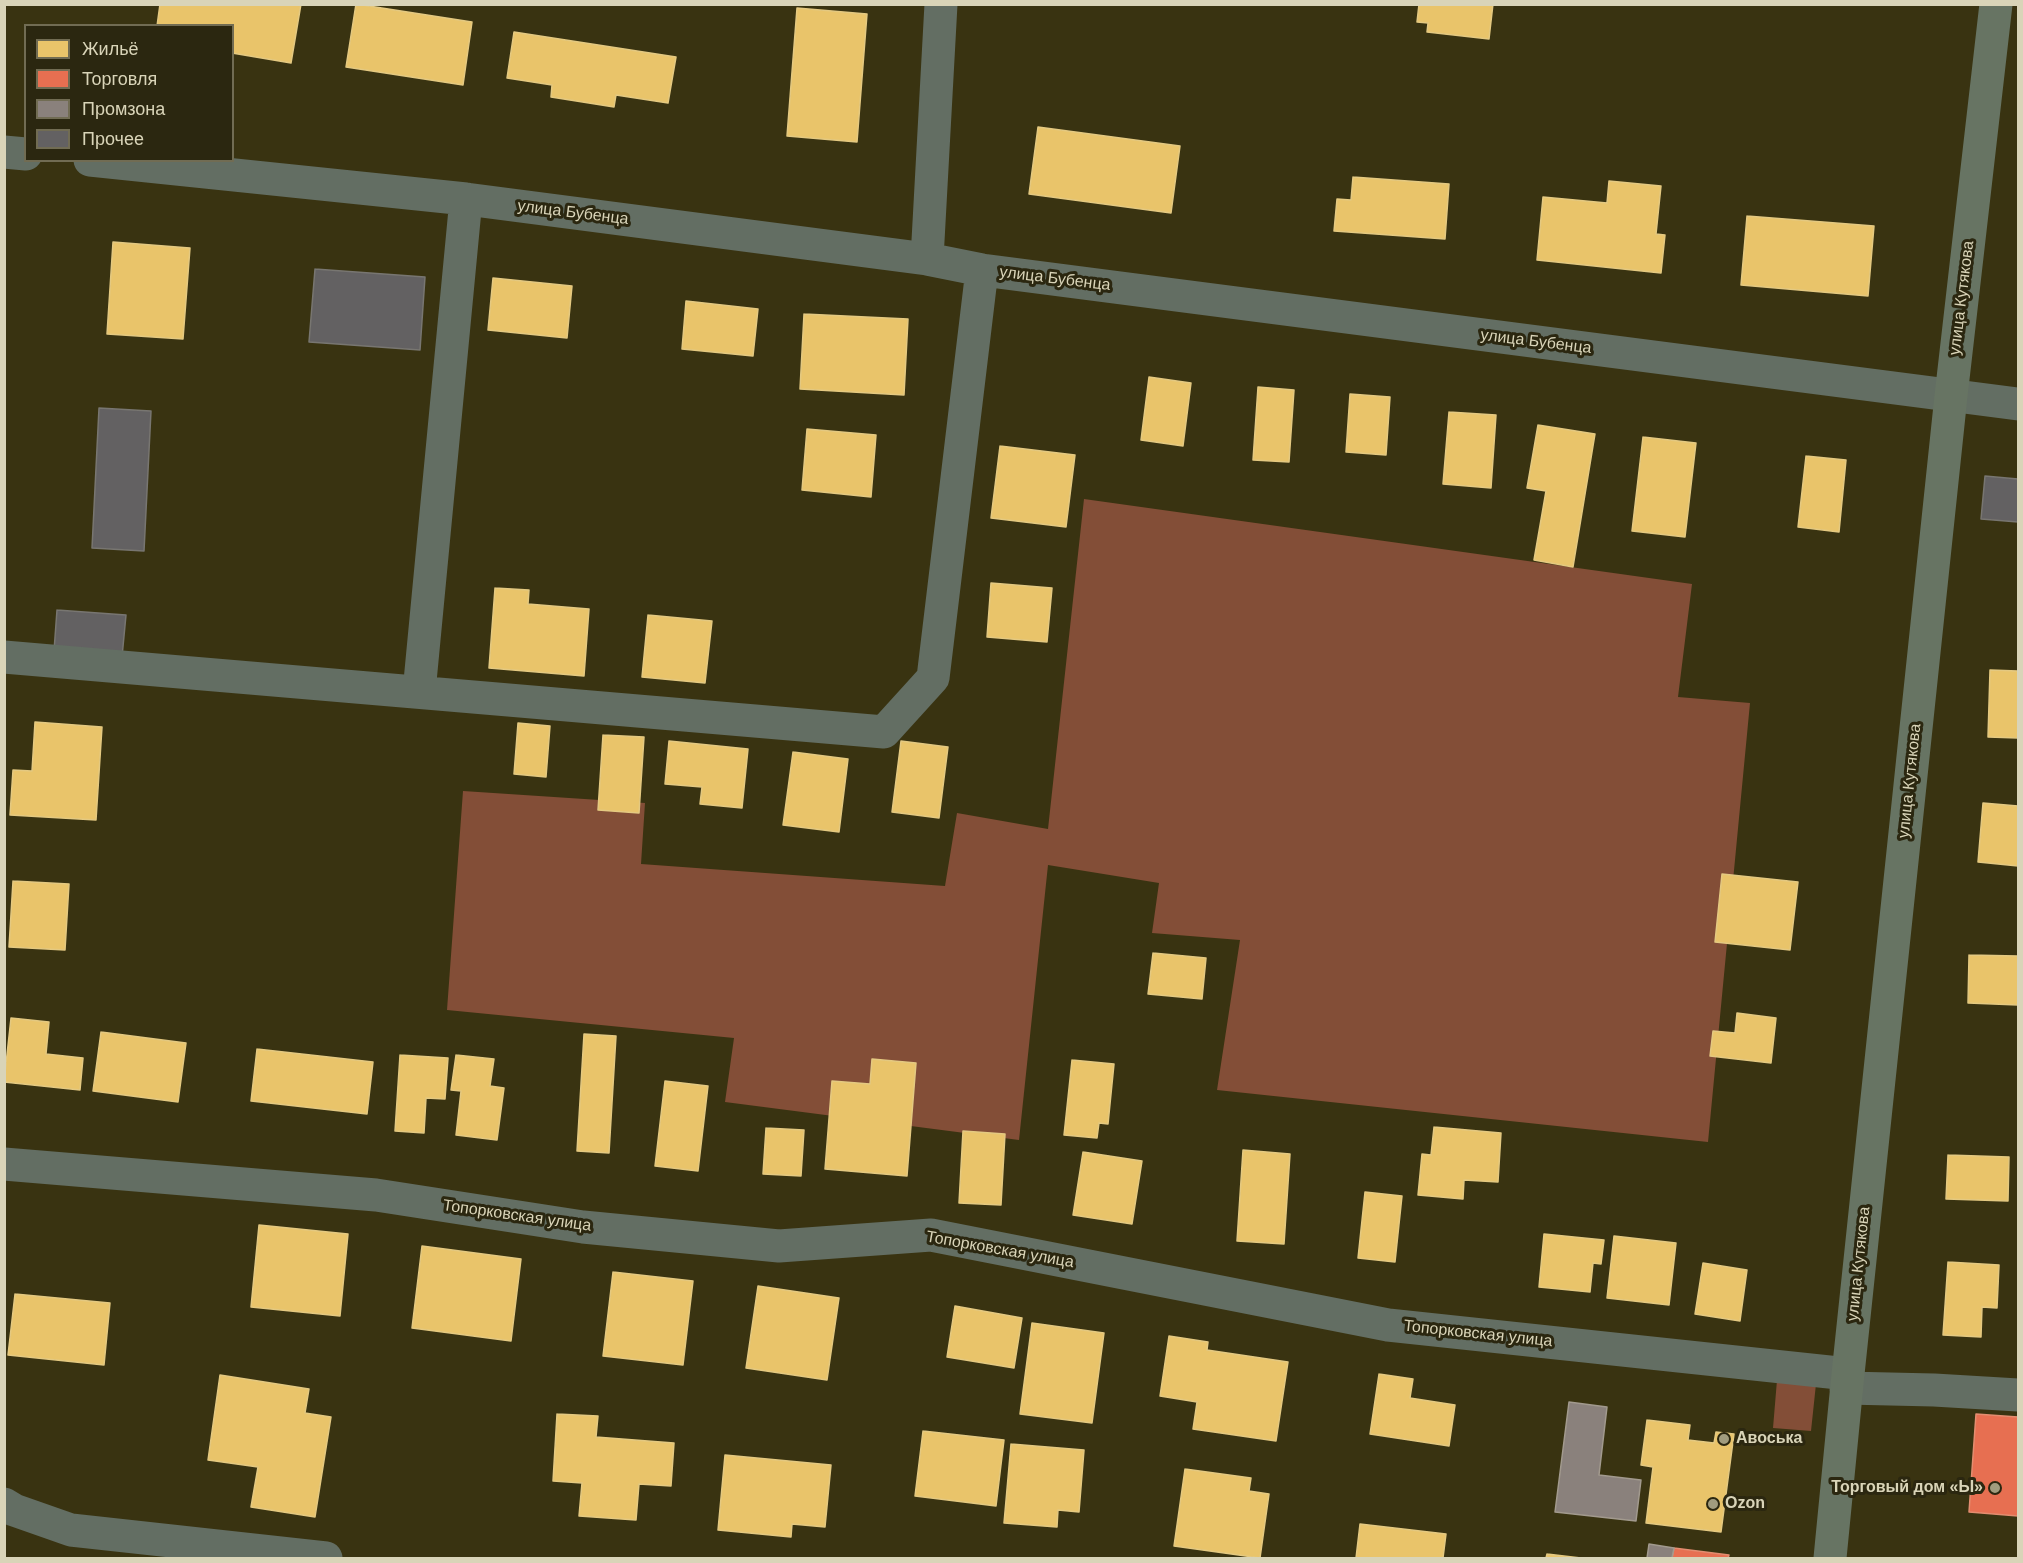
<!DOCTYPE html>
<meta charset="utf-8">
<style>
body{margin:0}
#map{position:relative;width:2023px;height:1563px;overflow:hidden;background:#393311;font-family:Helvetica,sans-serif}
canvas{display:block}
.frame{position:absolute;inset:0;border:6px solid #d9d4b8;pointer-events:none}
.legend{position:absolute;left:24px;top:24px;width:210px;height:138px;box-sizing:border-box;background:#2b2710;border:2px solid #716c53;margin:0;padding:8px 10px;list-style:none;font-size:18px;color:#d9d4b8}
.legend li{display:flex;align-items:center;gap:12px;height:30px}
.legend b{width:30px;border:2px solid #716c53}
</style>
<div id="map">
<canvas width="2023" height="1563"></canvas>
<div class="frame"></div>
<ul class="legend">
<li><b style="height:16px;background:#e9c46a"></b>Жильё</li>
<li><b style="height:16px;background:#e76f51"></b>Торговля</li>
<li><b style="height:16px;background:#8a817c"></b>Промзона</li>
<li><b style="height:16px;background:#636162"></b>Прочее</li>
</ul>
</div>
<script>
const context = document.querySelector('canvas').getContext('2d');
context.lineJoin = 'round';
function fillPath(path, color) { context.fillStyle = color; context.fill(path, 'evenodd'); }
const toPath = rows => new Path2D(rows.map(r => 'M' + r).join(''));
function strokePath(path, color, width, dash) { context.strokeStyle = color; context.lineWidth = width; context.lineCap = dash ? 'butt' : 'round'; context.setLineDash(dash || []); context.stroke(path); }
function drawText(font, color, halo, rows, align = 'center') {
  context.font = font + ' Helvetica,sans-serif'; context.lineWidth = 6; context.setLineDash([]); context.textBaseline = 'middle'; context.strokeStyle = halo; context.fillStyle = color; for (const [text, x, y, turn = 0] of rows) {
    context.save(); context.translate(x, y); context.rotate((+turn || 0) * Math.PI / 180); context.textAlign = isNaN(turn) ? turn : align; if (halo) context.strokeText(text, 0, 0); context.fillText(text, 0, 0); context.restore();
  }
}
fillPath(toPath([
 [1084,499,1692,584,1678,697,1750,703,1708,1142,1217,1090,1240,940,1152,933,1159,883,1048,865,1019,1140,725,1102,734,1038,447,1010,463,791,645,803,641,864,945,886,957,813,1048,829],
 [1777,1380,1816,1384,1811,1431,1773,1428]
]), '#834e37');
const homes = toPath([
 [160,4,301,4,291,63,232,53,232,26,157,26,160,4],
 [356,4,472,22,463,85,346,67,356,4],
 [1419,4,1493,4,1489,39,1427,32,1428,23,1417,22,1419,4],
 [797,8,867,14,857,142,787,136,797,8],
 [514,32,676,57,668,103,616,95,614,107,551,97,552,85,507,78,514,32],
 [1038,127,1180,146,1171,213,1029,194,1038,127],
 [1353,177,1449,184,1445,239,1334,231,1337,199,1351,200,1353,177],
 [1609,181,1661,186,1656,234,1665,235,1661,273,1537,260,1543,197,1607,203,1609,181],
 [1747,216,1874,226,1868,296,1741,285,1747,216],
 [113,242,190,248,183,339,107,334,113,242],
 [493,278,572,286,567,338,488,330,493,278],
 [686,301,758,309,753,356,682,349,686,301],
 [804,314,908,319,904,395,800,389,804,314],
 [1149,377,1191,383,1183,446,1141,440,1149,377],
 [1258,387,1294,390,1289,462,1253,460,1258,387],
 [1350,394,1390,397,1386,455,1346,452,1350,394],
 [1449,412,1496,415,1491,488,1443,484,1449,412],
 [1538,425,1595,434,1573,567,1534,560,1546,491,1527,488,1538,425],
 [807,429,876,435,871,497,802,490,807,429],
 [1643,437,1696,443,1685,537,1632,531,1643,437],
 [1000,446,1075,455,1066,527,991,518,1000,446],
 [1806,456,1846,460,1839,532,1798,527,1806,456],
 [991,583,1052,588,1047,642,987,637,991,583],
 [495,588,529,590,528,604,589,609,584,676,489,668,495,588],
 [648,615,712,621,705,683,642,677,648,615],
 [1990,670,2018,671,2018,738,1988,737,1990,670],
 [35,722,102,727,96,820,10,815,13,770,32,771,35,722],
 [518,723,550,726,546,777,514,774,518,723],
 [603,735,644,737,639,813,598,810,603,735],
 [669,741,748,749,742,808,700,804,702,787,665,784,669,741],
 [901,741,948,747,939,818,892,812,901,741],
 [793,752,848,759,839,832,783,825,793,752],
 [1983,803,2018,806,2018,866,1978,862,1983,803],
 [1722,874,1798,882,1790,950,1715,942,1722,874],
 [13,881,69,884,65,950,9,947,13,881],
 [1153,953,1206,958,1202,999,1148,994,1153,953],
 [1969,955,2018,956,2018,1005,1968,1003,1969,955],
 [1737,1013,1776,1018,1771,1063,1710,1056,1713,1031,1735,1033,1737,1013],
 [11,1018,49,1022,46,1054,83,1058,80,1090,4,1082,11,1018],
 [101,1032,186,1043,178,1102,93,1091,101,1032],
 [584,1034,616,1036,609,1153,577,1151,584,1034],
 [257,1049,373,1062,367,1114,251,1101,257,1049],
 [400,1055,448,1058,445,1099,426,1098,424,1133,395,1131,400,1055],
 [456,1055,494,1059,490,1086,504,1088,497,1140,456,1135,461,1091,451,1090,456,1055],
 [872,1059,916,1063,907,1176,825,1169,832,1081,870,1084,872,1059],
 [1072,1060,1114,1064,1108,1124,1099,1123,1097,1138,1064,1135,1072,1060],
 [665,1081,708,1086,698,1171,655,1166,665,1081],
 [1434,1127,1501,1133,1498,1182,1464,1180,1463,1199,1418,1195,1422,1154,1431,1155,1434,1127],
 [766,1128,804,1130,801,1176,763,1174,766,1128],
 [963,1131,1005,1134,1001,1205,959,1203,963,1131],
 [1243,1150,1290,1154,1284,1244,1237,1241,1243,1150],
 [1083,1152,1142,1161,1132,1224,1073,1215,1083,1152],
 [1948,1155,2009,1157,2008,1201,1946,1199,1948,1155],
 [1365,1192,1402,1196,1395,1262,1358,1258,1365,1192],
 [259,1225,348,1234,340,1316,251,1307,259,1225],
 [1544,1234,1604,1240,1601,1264,1593,1263,1590,1292,1539,1287,1544,1234],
 [1614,1236,1676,1243,1669,1305,1607,1298,1614,1236],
 [422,1246,521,1259,511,1341,412,1328,422,1246],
 [1948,1262,1999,1265,1997,1308,1982,1307,1981,1337,1943,1335,1948,1262],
 [1703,1263,1747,1270,1740,1321,1695,1314,1703,1263],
 [613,1272,693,1281,683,1365,603,1356,613,1272],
 [758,1286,839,1298,827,1380,746,1368,758,1286],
 [15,1294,110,1303,104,1365,8,1355,15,1294],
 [955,1306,1022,1318,1014,1368,947,1357,955,1306],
 [1032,1323,1104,1333,1092,1423,1020,1414,1032,1323],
 [1169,1336,1208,1342,1207,1350,1288,1362,1276,1441,1193,1429,1197,1402,1160,1396,1169,1336],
 [1379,1374,1413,1379,1410,1398,1455,1405,1449,1446,1370,1434,1379,1374],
 [220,1375,309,1389,305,1413,331,1417,315,1517,251,1507,258,1467,208,1460,220,1375],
 [557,1414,598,1416,596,1437,674,1443,671,1486,639,1484,636,1520,579,1516,582,1483,553,1481,557,1414],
 [1647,1420,1690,1425,1688,1440,1714,1443,1716,1432,1734,1434,1721,1532,1646,1523,1653,1467,1641,1465,1647,1420],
 [923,1431,1004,1440,996,1506,915,1496,923,1431],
 [1011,1444,1084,1450,1079,1512,1058,1510,1057,1527,1004,1523,1011,1444],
 [725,1455,831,1465,825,1527,792,1524,791,1537,718,1530,725,1455],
 [1185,1469,1251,1478,1249,1491,1269,1494,1260,1558,1174,1546,1185,1469],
 [1360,1524,1446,1534,1443,1558,1356,1558,1360,1524],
 [1547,1554,1581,1558,1546,1558,1547,1554]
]);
fillPath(homes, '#e9c46a');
strokePath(homes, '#e4c981', 1.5);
const shops = toPath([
 [1976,1414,2018,1417,2018,1516,1969,1512,1976,1414],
 [1674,1548,1729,1555,1728,1558,1672,1558,1674,1548]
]);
fillPath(shops, '#e76f51');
strokePath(shops, '#e38d70', 1.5);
const industry = toPath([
 [1569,1402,1607,1407,1599,1475,1641,1480,1636,1521,1555,1512,1569,1402],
 [1649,1544,1674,1548,1672,1558,1647,1558,1649,1544]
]);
fillPath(industry, '#8a817c');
strokePath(industry, '#a29a8e', 1.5);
const building = toPath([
 [315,269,425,277,420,350,309,342,315,269],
 [99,408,151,411,144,551,92,548,99,408],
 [1985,476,2018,479,2018,522,1981,519,1985,476],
 [57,610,126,615,122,657,54,651,57,610]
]);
fillPath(building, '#636162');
strokePath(building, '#787671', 1.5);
strokePath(toPath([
 [4,152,26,154],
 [90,160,466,199,927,259,982,270,2018,404],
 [927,259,941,4],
 [4,657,884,732,933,678,982,270],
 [419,692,466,199],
 [4,1164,376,1195,583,1227,779,1246,931,1235,1388,1325,1848,1374],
 [1846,1388,1934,1390,2018,1395],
 [4,1504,14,1510,71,1530,326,1558]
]), '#636e63', 33);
strokePath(toPath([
 [1830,1558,1848,1374,1951,396,1996,4]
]), '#677463', 33);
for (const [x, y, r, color] of [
 [1724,1439,6,"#a19c7e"],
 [1995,1488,6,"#a19c7e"],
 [1713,1504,6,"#a19c7e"]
]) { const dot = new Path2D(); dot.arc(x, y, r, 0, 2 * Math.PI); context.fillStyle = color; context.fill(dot); strokePath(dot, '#2b2710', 2); }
drawText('16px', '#d9d4b8', '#2b2710', [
 ["улица Бубенца",573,213,7],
 ["улица Бубенца",1055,279,7],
 ["улица Кутякова",1962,298,-83],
 ["улица Бубенца",1536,342,7],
 ["улица Кутякова",1910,781,-84],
 ["Топорковская улица",517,1216,8],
 ["Топорковская улица",1000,1250,10],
 ["улица Кутякова",1859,1264,-84],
 ["Топорковская улица",1478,1334,6]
]);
drawText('bold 16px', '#d9d4b8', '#2b2710', [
 ["Авоська",1736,1439],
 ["Торговый дом «Ы»",1983,1488,"right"],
 ["Ozon",1725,1504]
], 'left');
</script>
